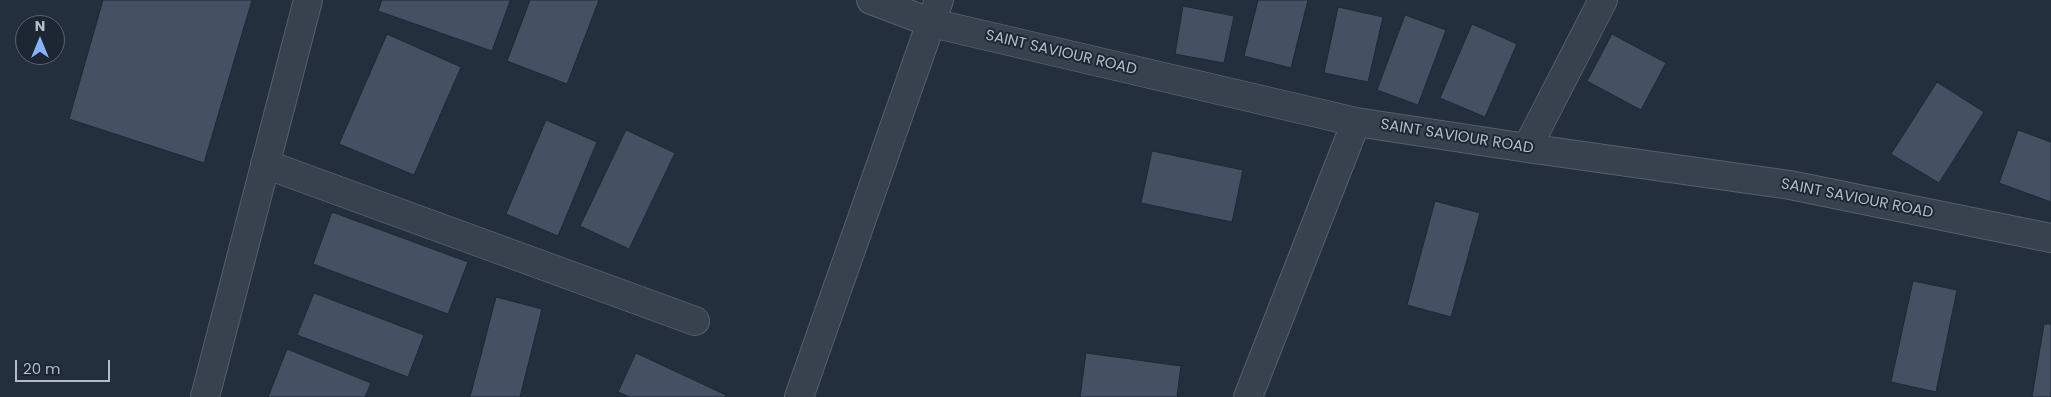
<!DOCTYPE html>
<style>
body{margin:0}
#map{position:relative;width:2051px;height:397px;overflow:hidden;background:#242f3e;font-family:Poppins,sans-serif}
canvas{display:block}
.north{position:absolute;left:15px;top:15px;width:50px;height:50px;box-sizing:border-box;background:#1d2633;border:1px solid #59626f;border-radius:50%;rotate:0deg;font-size:14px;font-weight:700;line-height:20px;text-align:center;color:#b4bcc9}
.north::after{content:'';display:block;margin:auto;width:18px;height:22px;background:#8ab4f8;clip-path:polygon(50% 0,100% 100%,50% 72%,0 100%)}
.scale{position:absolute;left:15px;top:360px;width:95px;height:22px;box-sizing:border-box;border:2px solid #b4bcc9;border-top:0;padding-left:6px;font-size:15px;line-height:18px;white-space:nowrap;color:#b4bcc9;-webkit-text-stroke:4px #1d2633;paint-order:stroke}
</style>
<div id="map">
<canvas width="2051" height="397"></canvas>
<div class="north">N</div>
<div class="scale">20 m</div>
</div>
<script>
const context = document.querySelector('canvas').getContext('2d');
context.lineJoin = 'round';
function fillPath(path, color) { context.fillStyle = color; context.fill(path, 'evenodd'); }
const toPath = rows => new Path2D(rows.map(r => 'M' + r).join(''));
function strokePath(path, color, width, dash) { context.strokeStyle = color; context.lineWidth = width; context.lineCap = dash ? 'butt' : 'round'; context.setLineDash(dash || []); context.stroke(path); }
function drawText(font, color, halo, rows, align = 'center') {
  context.font = font + ' Poppins,sans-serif'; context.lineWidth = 4; context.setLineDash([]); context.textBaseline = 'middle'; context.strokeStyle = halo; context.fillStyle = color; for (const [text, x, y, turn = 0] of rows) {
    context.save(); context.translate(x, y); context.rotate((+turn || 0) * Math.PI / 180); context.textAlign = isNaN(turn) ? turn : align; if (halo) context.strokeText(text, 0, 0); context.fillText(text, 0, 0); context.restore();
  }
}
const building = toPath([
 [103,0,252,0,204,163,69,119,103,0],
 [382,0,509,0,510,1,492,51,378,11,382,0],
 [530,0,599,0,567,84,507,61,530,0],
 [1258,0,1308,0,1291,68,1244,56,1258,0],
 [1183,6,1234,16,1224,63,1175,54,1183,6],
 [1338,7,1383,17,1368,82,1324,73,1338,7],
 [1405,15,1446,30,1418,105,1377,90,1405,15],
 [1472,24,1517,44,1485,117,1440,98,1472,24],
 [387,34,461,67,414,175,339,144,387,34],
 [1612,34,1666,63,1641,110,1587,81,1612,34],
 [1937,82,1984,112,1939,183,1891,154,1937,82],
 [546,120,597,142,558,236,506,214,546,120],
 [626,130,675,153,629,249,580,226,626,130],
 [2018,130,2051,142,2051,202,1999,183,2018,130],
 [1152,151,1243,170,1232,222,1141,203,1152,151],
 [1435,201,1480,213,1451,317,1407,305,1435,201],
 [332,212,468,262,448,314,313,264,332,212],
 [1913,281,1957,290,1936,392,1891,382,1913,281],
 [314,293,424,335,408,377,297,335,314,293],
 [496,297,542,309,520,397,470,397,496,297],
 [2044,324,2051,324,2051,397,2032,397,2044,324],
 [287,349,371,383,365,397,268,397,287,349],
 [636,353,726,395,725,397,630,397,618,392,636,353],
 [1086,353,1181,366,1177,397,1080,397,1086,353]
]);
fillPath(building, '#455162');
strokePath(building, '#1f2835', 1);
const minor = toPath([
 [871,0,932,23,1356,122,1527,148,1790,185,2051,238],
 [1527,148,1603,0],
 [265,164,695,321],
 [205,397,308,0],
 [799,397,939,0],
 [1248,397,1356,122]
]);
strokePath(minor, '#565f6c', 30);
strokePath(minor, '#38414e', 28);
drawText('15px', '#b4bcc9', '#1d2633', [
 ["SAINT SAVIOUR ROAD",1061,53,13],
 ["SAINT SAVIOUR ROAD",1457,137,9],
 ["SAINT SAVIOUR ROAD",1857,199,11]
]);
</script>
